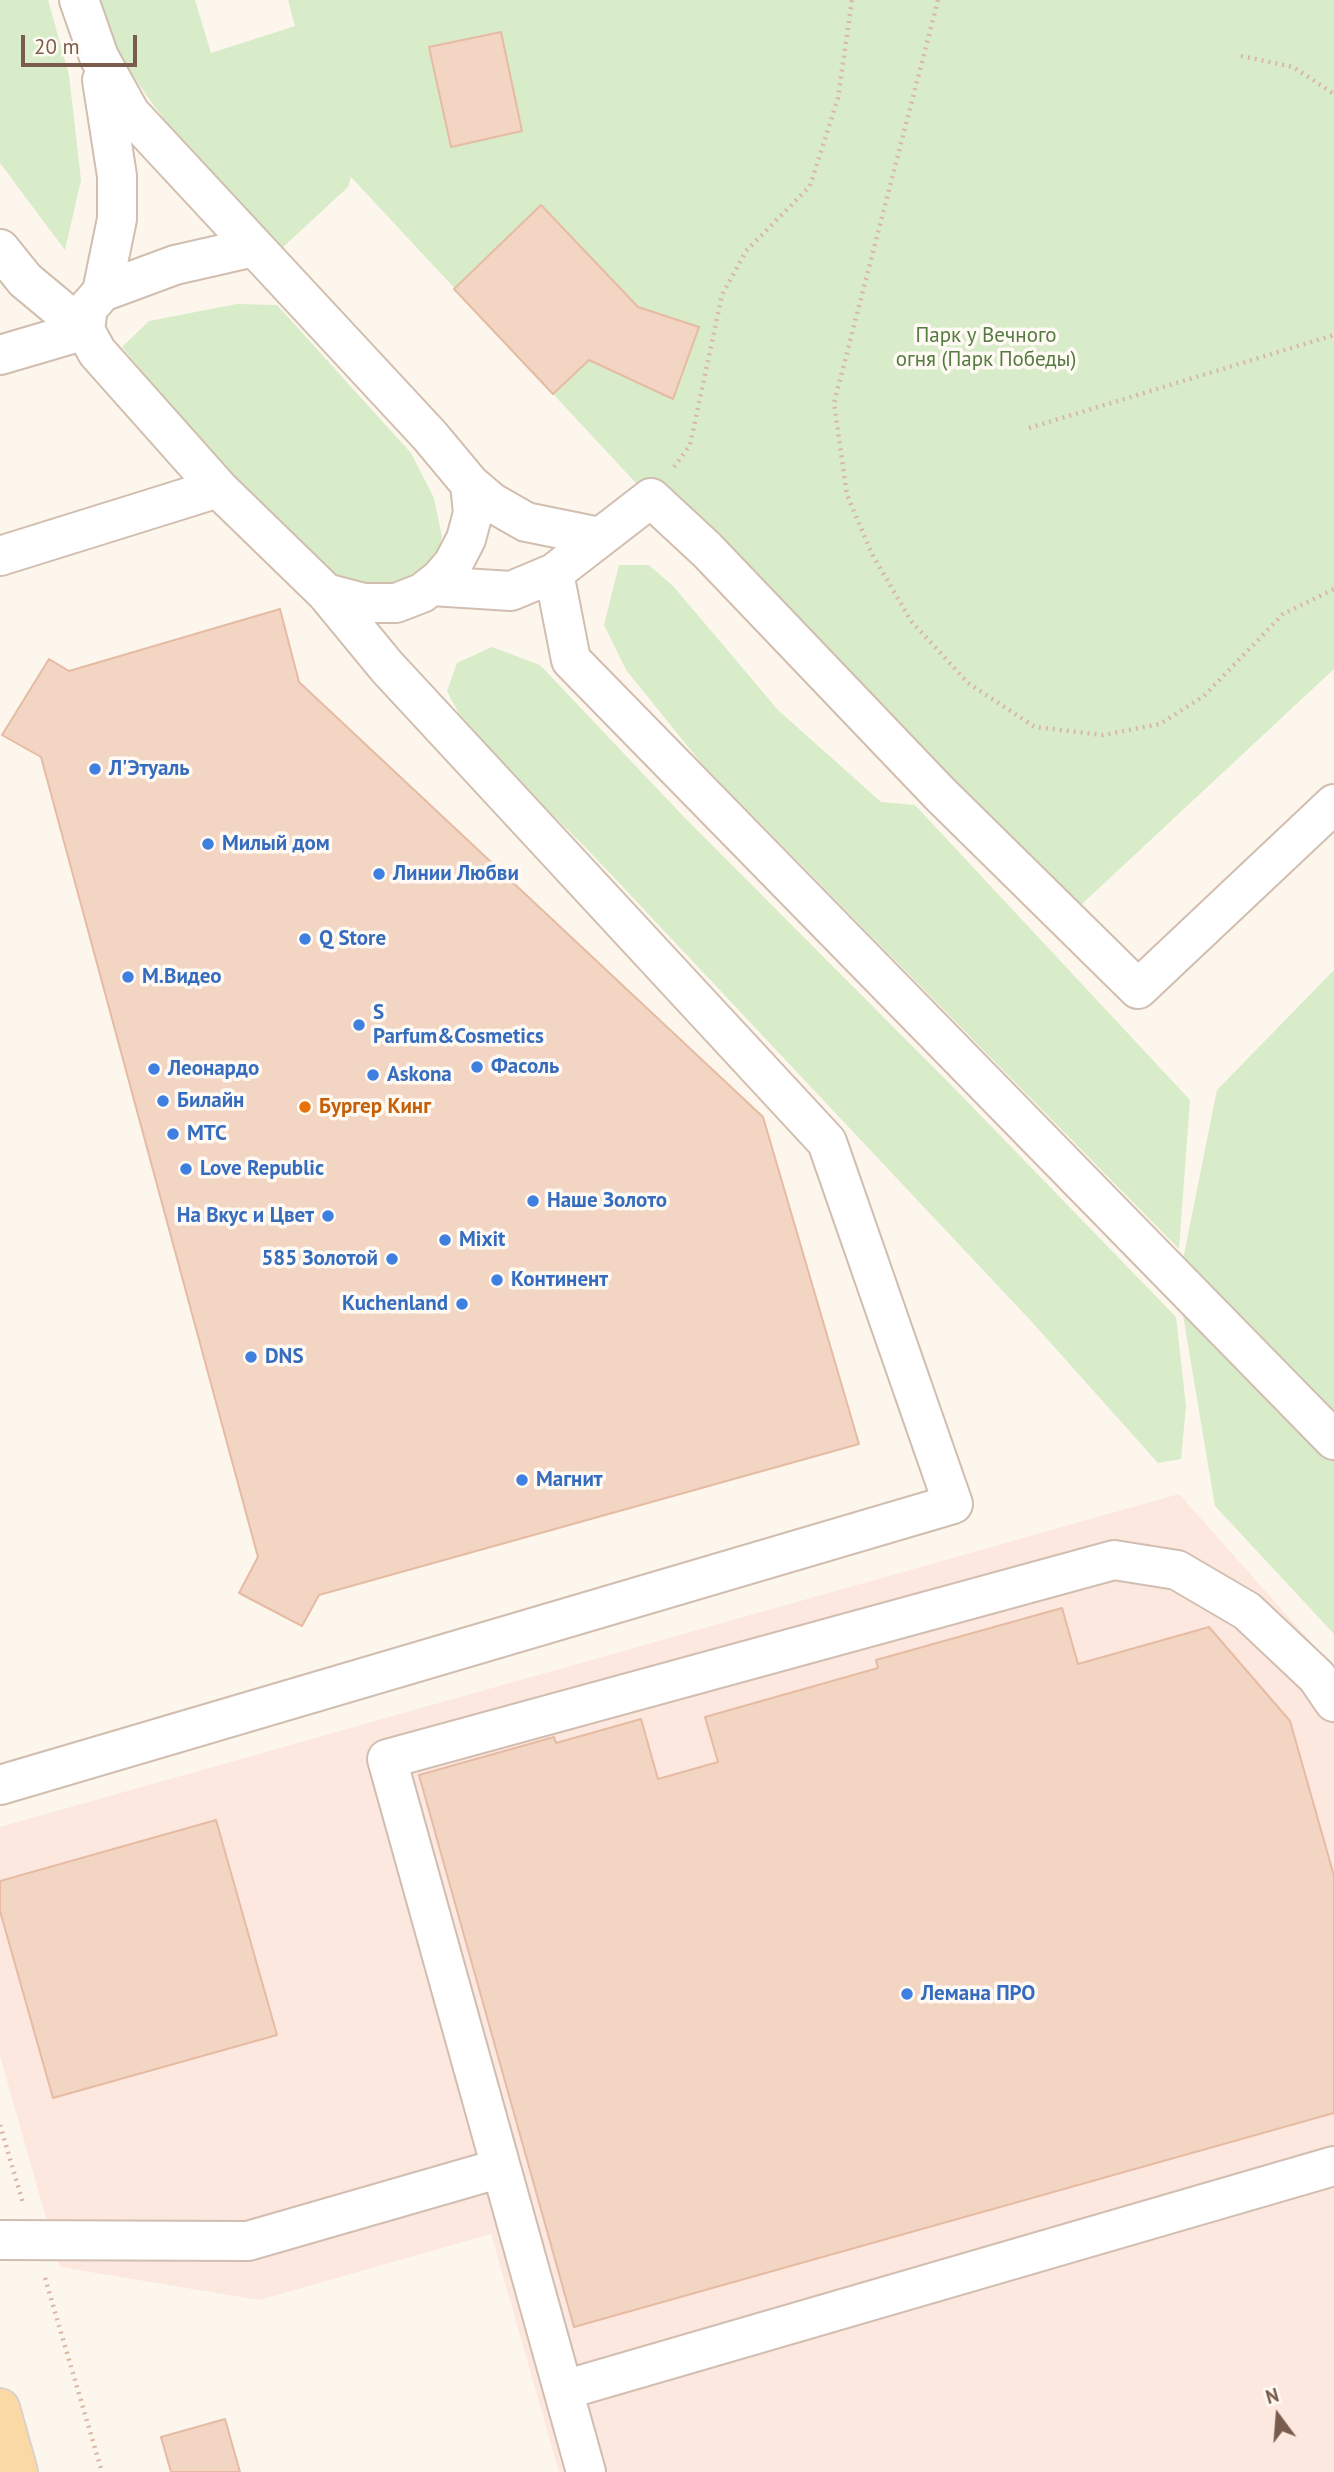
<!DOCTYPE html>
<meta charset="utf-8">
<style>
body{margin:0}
#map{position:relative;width:1334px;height:2472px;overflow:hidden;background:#fdf6ec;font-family:"PT Sans",sans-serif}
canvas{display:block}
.north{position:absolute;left:1243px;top:2381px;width:70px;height:70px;-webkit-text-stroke:5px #fffaf3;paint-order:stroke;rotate:344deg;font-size:19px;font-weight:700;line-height:28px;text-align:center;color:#7a5c4d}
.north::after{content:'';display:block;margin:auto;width:24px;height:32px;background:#7a5c4d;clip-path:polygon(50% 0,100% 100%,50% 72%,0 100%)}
.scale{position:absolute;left:21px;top:35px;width:116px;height:32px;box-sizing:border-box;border:4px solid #7a5c4d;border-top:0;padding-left:9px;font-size:21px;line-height:24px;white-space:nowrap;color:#7a5c4d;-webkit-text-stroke:5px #fffaf3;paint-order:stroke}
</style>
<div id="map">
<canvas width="1334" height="2472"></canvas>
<div class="north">N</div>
<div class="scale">20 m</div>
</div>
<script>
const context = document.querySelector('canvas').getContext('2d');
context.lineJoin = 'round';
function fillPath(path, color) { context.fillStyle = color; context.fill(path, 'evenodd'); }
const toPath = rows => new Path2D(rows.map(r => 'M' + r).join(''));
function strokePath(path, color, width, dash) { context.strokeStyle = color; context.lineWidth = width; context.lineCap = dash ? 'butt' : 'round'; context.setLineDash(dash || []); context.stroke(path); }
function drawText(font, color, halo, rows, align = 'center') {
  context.font = font + ' "PT Sans",sans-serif'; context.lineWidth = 7; context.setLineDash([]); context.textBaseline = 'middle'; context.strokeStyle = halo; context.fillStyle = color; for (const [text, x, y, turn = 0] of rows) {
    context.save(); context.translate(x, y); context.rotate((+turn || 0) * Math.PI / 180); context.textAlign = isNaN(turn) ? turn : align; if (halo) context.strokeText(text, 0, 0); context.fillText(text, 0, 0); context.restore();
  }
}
fillPath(toPath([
 [1179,1494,1334,1668,1334,2472,559,2472,491,2234,259,2300,60,2267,0,2056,0,1827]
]), '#fde8e0');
fillPath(toPath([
 [0,0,48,0,69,75,81,180,65,250,0,163],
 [96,0,195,0,211,53,295,26,288,0,1334,0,1334,669,1053,931,351,177,348,187,281,249,198,164,149,99,107,37],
 [237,304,277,305,411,453,434,498,442,537,434,563,408,581,353,592,210,455,122,347,149,321],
 [619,565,649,565,674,587,778,710,881,802,915,805,1190,1100,1179,1249,702,764,626,670,604,625],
 [492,647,540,665,684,817,954,1088,1176,1317,1186,1406,1181,1459,1158,1463,1031,1321,588,850,467,729,447,691,457,663],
 [1334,970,1334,1634,1215,1506,1178,1285,1217,1090]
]), '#d8ecc9');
const building = toPath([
 [501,32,522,131,451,147,429,47,501,32],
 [541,205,638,307,699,327,673,399,589,360,553,394,454,289,541,205],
 [280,609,299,682,763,1117,859,1444,319,1595,302,1626,239,1593,258,1557,41,757,2,735,49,659,69,671,280,609],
 [1062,1608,1078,1664,1209,1627,1290,1721,1334,1876,1334,2113,574,2327,419,1775,554,1737,556,1743,641,1719,658,1779,718,1762,705,1717,878,1668,876,1660,1062,1608],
 [216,1820,277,2035,53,2098,0,1911,0,1881,216,1820],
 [225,2419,240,2472,171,2472,161,2437,225,2419]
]);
fillPath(building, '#f3d5c3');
strokePath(building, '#e6bba3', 2);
const minor = toPath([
 [79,0,99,57,130,113,430,436,470,484,491,502,526,522,600,537],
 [0,249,25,280,85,330,97,352,218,488,326,593,387,667,827,1142,953,1504,0,1785],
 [102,292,175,265,254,247],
 [85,330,88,308,102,292,117,219,117,176,102,80],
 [0,355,85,330],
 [0,556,218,488],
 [554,573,571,660,1334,1440],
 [432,586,511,591,554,573,651,498,707,550,940,794,1138,989,1334,804],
 [326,593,364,603,396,603,422,593,440,579,453,564,466,539,473,513,470,484],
 [0,2240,248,2241,501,2168],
 [564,2390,1334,2166],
 [586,2472,387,1759,1114,1560,1177,1570,1247,1611,1317,1677,1334,1702]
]);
const major = toPath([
 [0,2408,18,2472]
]);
strokePath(minor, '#d1beb0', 42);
strokePath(major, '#dad1cd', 42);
strokePath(toPath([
 [938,0,834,403,847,495,872,554,911,621,968,683,1035,727,1103,735,1160,724,1204,696,1283,614,1334,589],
 [1241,56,1293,67,1334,94],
 [1029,428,1334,335],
 [674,467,690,445,722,295,746,251,810,186,838,98,852,0],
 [0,2125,23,2203],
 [45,2278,102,2472]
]), '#d9b8a5', 4.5, [2, 5]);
strokePath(minor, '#fff', 38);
strokePath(major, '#fbd9a5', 38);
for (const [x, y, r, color] of [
 [95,769,7,"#3f7fe0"],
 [208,844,7,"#3f7fe0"],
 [379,874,7,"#3f7fe0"],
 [305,939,7,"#3f7fe0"],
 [128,977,7,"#3f7fe0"],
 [359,1025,7,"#3f7fe0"],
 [477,1067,7,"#3f7fe0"],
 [154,1069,7,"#3f7fe0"],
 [373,1075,7,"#3f7fe0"],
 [163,1101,7,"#3f7fe0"],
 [305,1107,7,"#e8710a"],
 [173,1134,7,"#3f7fe0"],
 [186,1169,7,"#3f7fe0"],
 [533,1201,7,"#3f7fe0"],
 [328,1216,7,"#3f7fe0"],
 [445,1240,7,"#3f7fe0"],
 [392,1259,7,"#3f7fe0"],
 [497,1280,7,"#3f7fe0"],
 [462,1304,7,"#3f7fe0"],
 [251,1357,7,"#3f7fe0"],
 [522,1480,7,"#3f7fe0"],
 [907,1994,7,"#3f7fe0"]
]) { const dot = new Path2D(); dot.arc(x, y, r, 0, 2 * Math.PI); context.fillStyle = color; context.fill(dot); strokePath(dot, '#fffaf3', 2.5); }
drawText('21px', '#537a41', '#fffaf3', [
 ["Парк у Вечного",986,336],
 ["огня (Парк Победы)",986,360]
]);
drawText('bold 21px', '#366cbe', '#fffaf3', [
 ["Л'Этуаль",109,769],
 ["Милый дом",222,844],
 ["Линии Любви",393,874],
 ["Q Store",319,939],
 ["М.Видео",142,977],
 ["S",373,1013],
 ["Parfum&Cosmetics",373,1037],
 ["Фасоль",491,1067],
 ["Леонардо",168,1069],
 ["Askona",387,1075],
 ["Билайн",177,1101],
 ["МТС",187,1134],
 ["Love Republic",200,1169],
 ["Наше Золото",547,1201],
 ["На Вкус и Цвет",314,1216,"right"],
 ["Mixit",459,1240],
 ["585 Золотой",378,1259,"right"],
 ["Континент",511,1280],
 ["Kuchenland",448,1304,"right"],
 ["DNS",265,1357],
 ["Магнит",536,1480],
 ["Лемана ПРО",921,1994]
], 'left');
drawText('bold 21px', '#c56008', '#fffaf3', [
 ["Бургер Кинг",319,1107]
], 'left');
</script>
